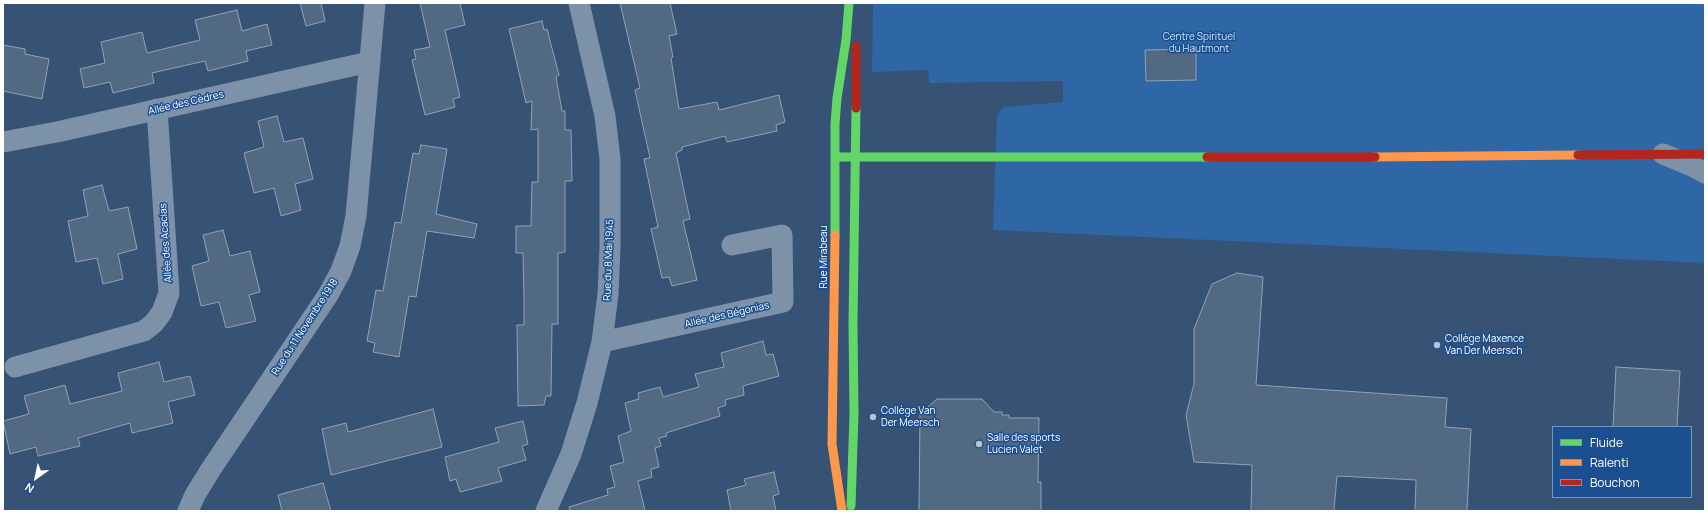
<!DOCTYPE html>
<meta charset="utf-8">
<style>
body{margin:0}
#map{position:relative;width:1708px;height:514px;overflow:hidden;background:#365274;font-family:Manrope,sans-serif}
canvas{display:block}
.frame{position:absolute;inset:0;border:4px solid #fff;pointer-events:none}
.legend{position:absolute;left:1552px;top:426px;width:140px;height:72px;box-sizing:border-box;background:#1b4f8f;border:1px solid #7695bc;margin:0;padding:5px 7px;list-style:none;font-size:12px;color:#fff}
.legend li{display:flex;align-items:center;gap:8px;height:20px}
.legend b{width:20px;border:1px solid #7695bc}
.north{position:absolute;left:16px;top:458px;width:40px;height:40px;-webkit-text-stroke:3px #1b4f8f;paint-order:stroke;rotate:213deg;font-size:11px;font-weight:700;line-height:16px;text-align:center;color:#fff}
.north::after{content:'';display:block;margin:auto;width:14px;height:18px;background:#fff;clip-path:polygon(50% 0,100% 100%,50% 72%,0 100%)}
</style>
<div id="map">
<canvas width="1708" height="514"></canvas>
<div class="frame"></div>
<ul class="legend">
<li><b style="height:5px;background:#63d668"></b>Fluide</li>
<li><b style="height:5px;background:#ff974d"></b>Ralenti</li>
<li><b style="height:5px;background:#b3261e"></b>Bouchon</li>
</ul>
<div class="north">N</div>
</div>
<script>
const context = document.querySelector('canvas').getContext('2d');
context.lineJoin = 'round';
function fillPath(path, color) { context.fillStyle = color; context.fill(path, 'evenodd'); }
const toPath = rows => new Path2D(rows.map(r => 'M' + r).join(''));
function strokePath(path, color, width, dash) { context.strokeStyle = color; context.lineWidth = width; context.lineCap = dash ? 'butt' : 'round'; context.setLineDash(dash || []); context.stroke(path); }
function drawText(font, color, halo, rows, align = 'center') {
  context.font = font + ' Manrope,sans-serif'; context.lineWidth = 3; context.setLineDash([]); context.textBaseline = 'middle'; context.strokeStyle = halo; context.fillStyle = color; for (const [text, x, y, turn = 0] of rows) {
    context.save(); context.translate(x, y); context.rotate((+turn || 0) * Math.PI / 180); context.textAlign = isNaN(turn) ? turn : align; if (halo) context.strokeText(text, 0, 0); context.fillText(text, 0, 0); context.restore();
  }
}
fillPath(toPath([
 [873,3,1705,3,1705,263,993,230,997,115,1004,107,1063,102,1063,81,929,83,928,70,872,72]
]), '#2f66a5');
const building = toPath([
 [300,3,321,3,325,21,306,26,300,3],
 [420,3,460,3,465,25,445,30,460,97,453,99,455,107,425,115,412,60,416,59,414,50,430,47,420,3],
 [620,3,670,3,677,34,669,36,673,57,671,58,679,109,717,102,719,110,779,95,785,122,776,125,777,131,727,142,725,136,682,147,682,150,676,153,690,219,683,221,697,280,672,286,669,277,662,278,651,229,658,227,644,159,650,158,635,90,640,88,620,3],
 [237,10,242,31,267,24,272,45,246,51,248,61,208,71,205,61,152,73,154,83,113,93,110,82,84,88,80,69,105,63,101,42,142,32,147,53,200,40,195,20,237,10],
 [542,21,544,30,547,29,559,75,556,77,562,111,565,111,565,130,571,130,572,181,565,181,565,252,558,253,558,324,552,324,551,396,546,396,544,405,518,406,517,325,524,325,524,298,523,253,516,253,516,226,531,226,532,182,538,182,538,129,531,130,532,101,526,103,509,29,542,21],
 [3,45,25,49,25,54,49,59,42,99,3,91,3,45],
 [1196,49,1196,80,1146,81,1145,50,1196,49],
 [277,116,284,142,303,138,313,179,295,184,301,210,281,216,274,188,254,193,244,153,264,147,258,121,277,116],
 [421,145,447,149,436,214,477,224,474,238,427,231,416,297,409,296,399,357,373,352,375,343,367,341,376,290,383,291,395,222,401,223,413,153,419,154,421,145],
 [102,185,109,211,128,207,137,249,118,254,123,279,103,284,97,258,76,262,68,221,88,216,83,190,102,185],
 [223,230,230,256,250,251,260,292,249,295,256,321,226,328,219,302,201,306,192,266,209,261,203,235,223,230],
 [1237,273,1263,277,1256,385,1447,398,1445,427,1471,429,1467,511,1415,511,1416,480,1337,476,1334,511,1251,511,1252,465,1194,462,1186,415,1194,384,1194,329,1212,284,1237,273],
 [763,341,766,355,773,354,779,376,743,386,744,395,725,400,726,405,718,408,720,416,666,433,667,436,659,438,661,446,655,448,659,467,651,469,652,477,638,481,645,511,570,511,569,507,608,495,607,489,615,487,610,466,624,462,618,436,631,431,625,403,639,399,638,393,660,387,663,397,699,387,695,374,724,367,721,353,763,341],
 [159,362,164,382,190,376,195,395,168,402,173,423,132,433,130,423,78,438,80,446,38,456,36,447,10,454,3,421,29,414,24,396,65,385,70,404,122,391,118,373,159,362],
 [1616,367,1680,371,1677,427,1613,427,1616,367],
 [937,399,982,399,994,412,1002,412,1002,415,1009,415,1009,418,1039,418,1038,482,1041,482,1041,511,919,511,920,414,937,399],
 [433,409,442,447,331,475,322,429,346,423,348,432,433,409],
 [523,421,528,444,522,446,526,460,498,468,502,481,460,492,456,479,450,481,445,457,499,442,495,428,523,421],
 [774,472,779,494,773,496,776,511,731,511,727,490,746,485,744,479,774,472],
 [323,483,331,511,282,511,278,495,323,483]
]);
fillPath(building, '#526984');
strokePath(building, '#92a2b6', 1);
strokePath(toPath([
 [3,142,57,132,369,62],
 [1663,154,1692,166,1705,173],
 [602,342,783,302,782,235,732,245],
 [15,367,144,331,154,323,162,312,169,293,157,109],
 [188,511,195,495,211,469,328,295,341,271,350,246,356,216,375,3],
 [546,511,571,454,587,403,602,342,608,294,610,247,610,159,605,116,579,3]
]), '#7d92a8', 21);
strokePath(toPath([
 [835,157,1207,157],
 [835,235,835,124,837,98,846,40,849,3],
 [851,506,854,414,853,324,856,108]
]), '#63d668', 9);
strokePath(toPath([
 [1375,157,1578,155],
 [835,235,832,444,842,511]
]), '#ff974d', 9);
strokePath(toPath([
 [856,108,856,46],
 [1578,155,1705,154],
 [1207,157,1375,157]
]), '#b3261e', 9);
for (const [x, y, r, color] of [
 [1437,345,4,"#b9c2ce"],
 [873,417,4,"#b9c2ce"],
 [979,444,4,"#b9c2ce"]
]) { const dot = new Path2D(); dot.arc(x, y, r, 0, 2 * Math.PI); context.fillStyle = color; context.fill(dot); strokePath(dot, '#1b4f8f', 1.5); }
drawText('10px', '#cfe3fa', '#1b4f8f', [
 ["Centre Spirituel",1199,37],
 ["du Hautmont",1199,49]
]);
drawText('10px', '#fff', '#1b4f8f', [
 ["Allée des Cèdres",186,103,-13],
 ["Allée des Acacias",166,243,-94],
 ["Rue Mirabeau",824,257,-90],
 ["Rue du 8 Mai 1945",609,260,-88],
 ["Allée des Bégonias",727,315,-13],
 ["Rue du 11 Novembre 1918",305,327,-57]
]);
drawText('10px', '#fff', '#1b4f8f', [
 ["Collège Maxence",1445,339],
 ["Van Der Meersch",1445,351],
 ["Collège Van",881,411],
 ["Der Meersch",881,423],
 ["Salle des sports",987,438],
 ["Lucien Valet",987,450]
], 'left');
</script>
